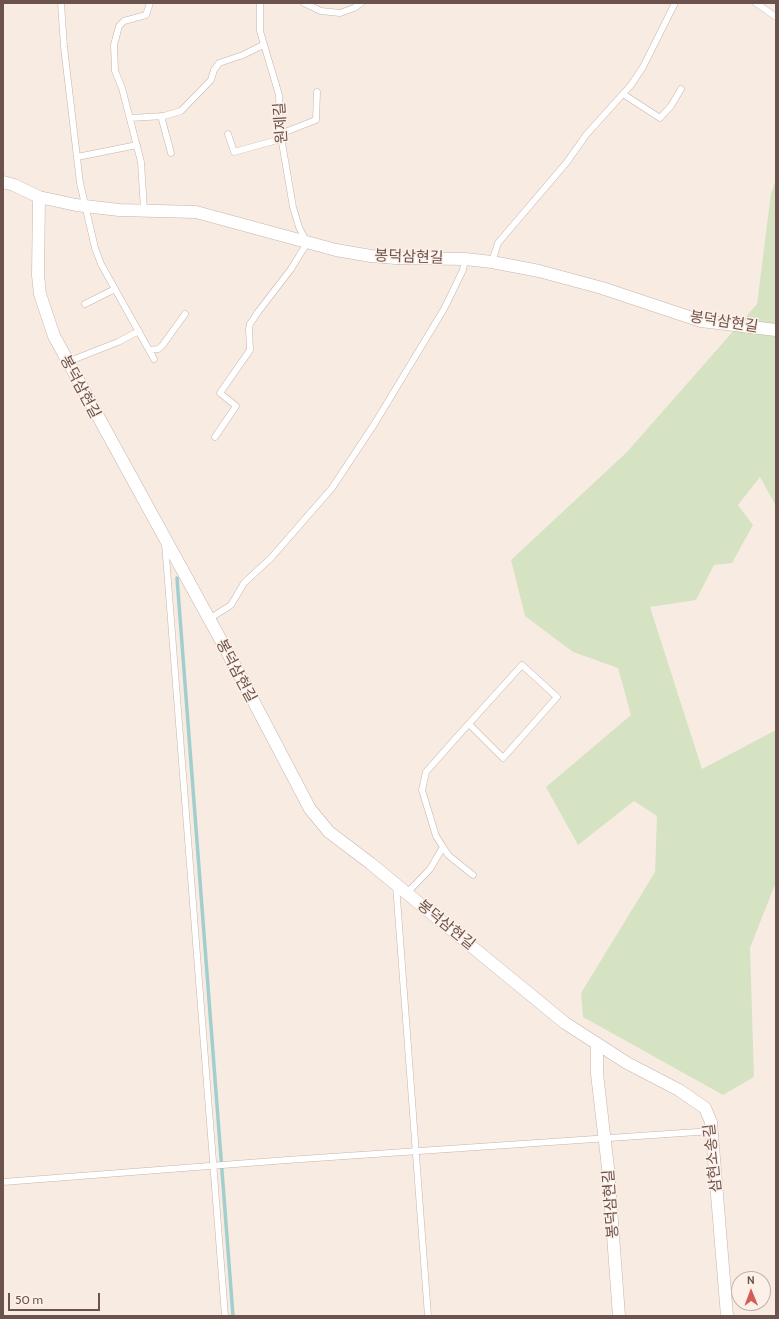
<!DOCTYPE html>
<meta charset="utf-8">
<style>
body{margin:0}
#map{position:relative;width:779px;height:1319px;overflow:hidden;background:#f8ece2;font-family:Cabin,sans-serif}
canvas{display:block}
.frame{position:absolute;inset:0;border:4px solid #6c524c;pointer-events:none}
.north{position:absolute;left:731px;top:1271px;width:40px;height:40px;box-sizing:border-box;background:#fcf0e8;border:1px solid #c2b1aa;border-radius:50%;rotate:359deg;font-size:11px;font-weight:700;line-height:16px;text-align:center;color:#6c524c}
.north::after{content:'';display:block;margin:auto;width:14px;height:18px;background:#d25e57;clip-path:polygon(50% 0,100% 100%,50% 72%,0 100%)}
.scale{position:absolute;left:8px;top:1293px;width:92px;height:18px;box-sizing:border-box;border:2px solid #6c524c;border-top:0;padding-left:5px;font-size:12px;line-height:14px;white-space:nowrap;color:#6c524c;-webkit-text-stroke:3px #fcf0e8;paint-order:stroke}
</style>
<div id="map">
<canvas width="779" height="1319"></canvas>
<div class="frame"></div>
<div class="north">N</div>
<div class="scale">50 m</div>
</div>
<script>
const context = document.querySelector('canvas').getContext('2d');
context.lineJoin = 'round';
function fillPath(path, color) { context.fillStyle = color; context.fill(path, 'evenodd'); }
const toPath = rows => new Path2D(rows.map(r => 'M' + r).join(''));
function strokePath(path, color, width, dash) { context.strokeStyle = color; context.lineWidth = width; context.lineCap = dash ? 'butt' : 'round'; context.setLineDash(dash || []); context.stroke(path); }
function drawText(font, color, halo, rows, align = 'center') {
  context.font = font + ' Cabin,"Noto Sans KR",sans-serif'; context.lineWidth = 3; context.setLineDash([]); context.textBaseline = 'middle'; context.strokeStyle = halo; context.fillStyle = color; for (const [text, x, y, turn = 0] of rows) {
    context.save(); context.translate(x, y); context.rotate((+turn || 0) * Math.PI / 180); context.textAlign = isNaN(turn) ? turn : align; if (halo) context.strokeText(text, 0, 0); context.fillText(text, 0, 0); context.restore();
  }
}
fillPath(toPath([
 [776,180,776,506,760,477,738,505,753,525,732,563,714,565,696,600,650,607,702,769,776,730,776,882,750,948,754,1077,723,1095,583,1017,581,993,655,872,657,816,634,801,578,845,546,787,631,715,618,668,573,652,525,616,511,560,627,452,757,304,771,193]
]), '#d6e3c3');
strokePath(toPath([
 [177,578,233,1316]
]), '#a2cfce', 3.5);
const service = toPath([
 [61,3,64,47,80,183,95,248,101,264,154,359],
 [304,3,321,11,340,13,354,8,361,3],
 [756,3,776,17],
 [623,94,660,118,671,106,681,89],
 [161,116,171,153],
 [130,118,164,116,181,111,211,80,214,70,219,63,243,55,263,45],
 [228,134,234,152,281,139],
 [280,134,316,120,317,92],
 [77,157,137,145],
 [144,210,141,162,122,88,115,71,114,45,119,26,124,21,146,15,150,3],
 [492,262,498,243,567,162,586,135,631,85,643,67,675,3],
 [85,304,115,289],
 [149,350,158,349,162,346,185,314],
 [67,362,118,342,139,331],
 [215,437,236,406,220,393,250,350,249,329,250,324,258,312,291,269,307,243,299,227,293,207,280,131,279,95,260,31,260,3],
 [165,543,225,1316],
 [209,619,231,605,244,583,271,558,332,488,375,423,444,309,463,270,465,259],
 [443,847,448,855,473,875],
 [396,885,428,1316],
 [407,893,430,869,443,847,436,836,422,790,426,772,456,738,522,665,557,697,503,758,469,724],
 [3,1182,287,1160,712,1131]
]);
const minor = toPath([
 [3,182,14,185,39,197,76,205,119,210,196,212,336,250,371,256,396,258,465,259,492,262,539,271,602,288,701,321,776,330],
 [39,197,38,275,40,294,54,336,235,666,310,809,329,832,370,863,565,1023,627,1063,679,1090,705,1108,711,1122,727,1316],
 [597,1044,597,1074,608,1168,619,1316]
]);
strokePath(service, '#c7b3ab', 7);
strokePath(minor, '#c7b3ab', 13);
strokePath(service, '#fff', 6);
strokePath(minor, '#fff', 12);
drawText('15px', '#6c524c', '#fcf0e8', [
 ["원제길",281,123,-94],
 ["봉덕삼현길",409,257,2],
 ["봉덕삼현길",724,322,9],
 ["봉덕삼현길",80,387,62],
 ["봉덕삼현길",236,671,62],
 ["봉덕삼현길",446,925,39],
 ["삼현소송길",713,1158,-96],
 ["봉덕삼현길",611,1204,-94]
]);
</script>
